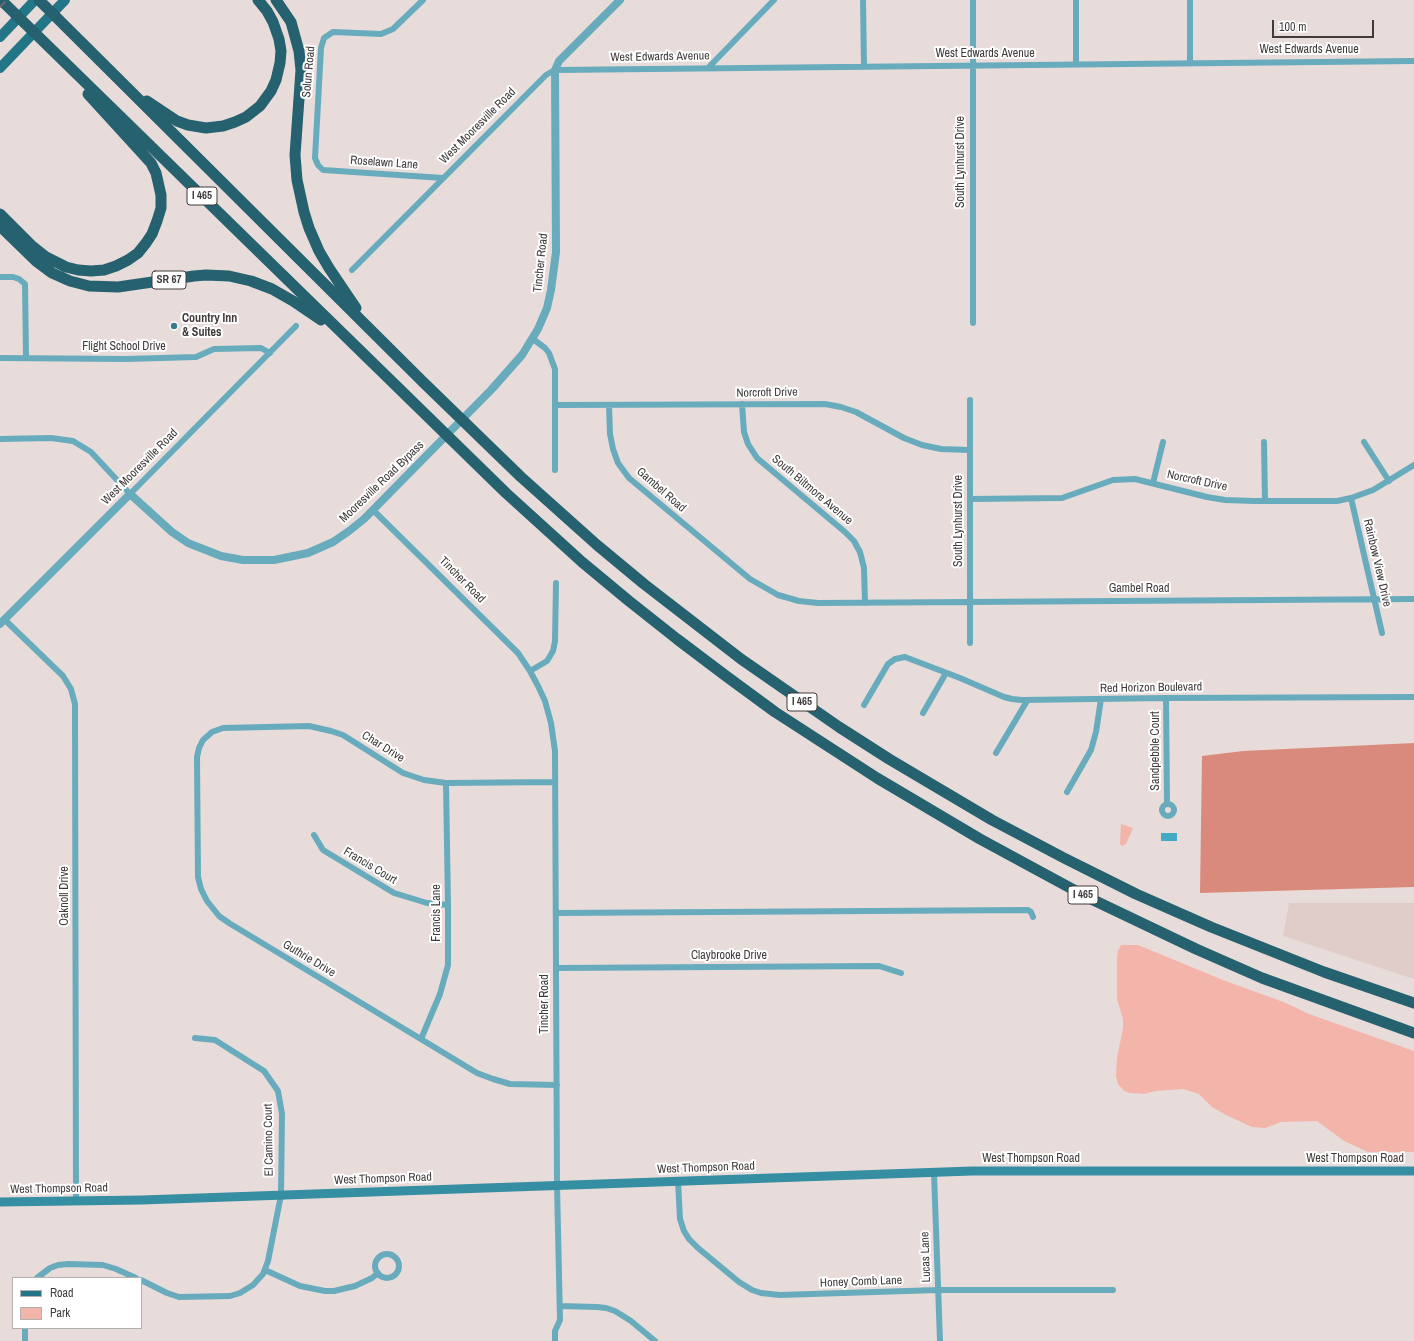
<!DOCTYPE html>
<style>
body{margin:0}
#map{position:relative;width:1414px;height:1341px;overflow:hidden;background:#e8dcda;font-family:"Archivo Narrow",sans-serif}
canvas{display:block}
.legend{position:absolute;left:12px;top:1277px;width:130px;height:52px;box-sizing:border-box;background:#fff;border:1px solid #b3b1b0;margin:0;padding:5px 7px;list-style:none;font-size:12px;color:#403b3a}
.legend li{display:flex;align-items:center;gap:8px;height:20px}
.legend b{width:20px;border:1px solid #b3b1b0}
.scale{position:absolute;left:1272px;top:20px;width:102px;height:18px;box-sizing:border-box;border:2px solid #403b3a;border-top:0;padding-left:5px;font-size:12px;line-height:14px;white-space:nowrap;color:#403b3a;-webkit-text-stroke:3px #fff;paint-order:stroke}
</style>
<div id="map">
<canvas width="1414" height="1341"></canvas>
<ul class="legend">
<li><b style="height:5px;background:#227688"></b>Road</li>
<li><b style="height:11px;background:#f3b5a9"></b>Park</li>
</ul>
<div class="scale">100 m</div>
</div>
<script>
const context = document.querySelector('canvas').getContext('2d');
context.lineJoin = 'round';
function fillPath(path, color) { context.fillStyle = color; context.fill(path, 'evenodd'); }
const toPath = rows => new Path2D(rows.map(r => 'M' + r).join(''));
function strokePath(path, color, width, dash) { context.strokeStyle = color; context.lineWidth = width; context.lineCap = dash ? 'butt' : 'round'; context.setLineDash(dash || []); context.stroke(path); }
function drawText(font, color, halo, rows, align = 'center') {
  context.font = font + ' "Archivo Narrow",sans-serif'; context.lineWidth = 4; context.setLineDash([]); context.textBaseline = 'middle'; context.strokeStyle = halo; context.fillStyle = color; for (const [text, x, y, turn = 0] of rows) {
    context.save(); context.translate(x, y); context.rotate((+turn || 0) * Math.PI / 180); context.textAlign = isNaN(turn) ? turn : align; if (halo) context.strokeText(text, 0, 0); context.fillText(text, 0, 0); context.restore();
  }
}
fillPath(toPath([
 [1289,903,1414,903,1414,979,1283,936]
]), '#e0cdc9');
fillPath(toPath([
 [1121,824,1133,828,1126,844,1122,846,1120,844],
 [1121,945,1138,945,1223,980,1286,1003,1309,1014,1414,1051,1414,1152,1368,1152,1344,1141,1317,1121,1281,1122,1265,1128,1252,1127,1224,1114,1212,1107,1199,1094,1183,1089,1156,1091,1144,1094,1130,1093,1124,1091,1118,1084,1116,1076,1117,1058,1123,1028,1123,1019,1117,999,1117,958,1118,951]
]), '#f3b5a9');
fillPath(toPath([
 [1414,743,1414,887,1200,893,1202,756,1243,751]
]), '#da8a7c');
fillPath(toPath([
 [1161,833,1177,833,1177,841,1161,841]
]), '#42abc3');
strokePath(toPath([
 [423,0,393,29,381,34,333,32,324,38,321,48,315,158,318,165,323,170,443,178],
 [863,0,864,66],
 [973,0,973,323],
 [1076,0,1076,64],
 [1190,62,1190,0],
 [708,68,774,0],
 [352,270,546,75,555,70,1414,61],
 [0,277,13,277,19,279,25,284,26,357],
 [533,339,545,348,549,353,555,369,555,470],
 [0,358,126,359,196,357,214,349,261,348,270,353],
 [970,400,970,643],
 [742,404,744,432,748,444,757,458,845,532,854,541,860,552,864,568,865,603],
 [556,405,825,404,841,407,856,412,904,438,922,445,941,449,970,450],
 [609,405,610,434,613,449,618,463,629,478,750,579,778,595,799,601,818,603,1414,599],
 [0,439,51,438,73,441,91,452,130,494,296,326],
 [1264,442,1265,501],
 [1364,442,1389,481],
 [1153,483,1163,442],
 [1351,498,1382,633],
 [970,499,1062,498,1113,480,1135,479,1207,497,1225,500,1254,501,1337,501,1351,498,1373,490,1414,465],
 [373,510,518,653,530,671,538,686,545,701,551,723,555,751,557,1185,560,1320,555,1331,555,1341],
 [4,619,63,676,71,689,75,704,76,1201],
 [530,671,547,661,553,651,555,641,556,583],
 [1166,698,1167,804],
 [864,705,888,664,895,659,905,657,960,678,1004,697,1012,699,1022,700,1166,698,1414,697],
 [923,713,946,673],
 [996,753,1027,701],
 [555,782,446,783,424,780,403,773,343,735,331,731,309,726,223,728,212,732,203,740,199,748,197,757,198,877,201,889,207,901,219,916,229,923,477,1073,493,1079,510,1084,557,1085],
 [1067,792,1091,750,1096,732,1101,699],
 '1162 810a6 6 0 1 1 12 0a6 6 0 1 1-12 0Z',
 [314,835,323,850,394,893,427,903,448,905],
 [556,913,1028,910,1031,912,1033,917],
 [557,968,879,966,901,973],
 [421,1039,440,994,448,965,448,905,446,783],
 [934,1173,940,1341],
 [678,1181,680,1219,684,1231,689,1239,698,1248,739,1282,752,1290,761,1293,780,1295,938,1290,1113,1290],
 '375 1266a12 12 0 1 1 24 0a12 12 0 1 1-24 0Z',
 [265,1270,300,1286,325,1291,334,1291,355,1286,372,1278,378,1273],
 [37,1278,50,1268,58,1265,68,1264,103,1265,116,1269,136,1278],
 [141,1280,167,1293,179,1297,230,1296,240,1293,253,1285,263,1274,268,1261,281,1195,282,1114,278,1091,264,1071,215,1040,195,1038],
 [560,1306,597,1307,606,1308,615,1311,631,1321,655,1341],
 [25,1328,25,1341]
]), '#68abbc', 6);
strokePath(toPath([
 [0,624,130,494,172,532,188,543,221,556,243,560,274,560,308,553,333,542,349,531,364,519,491,390,522,355,538,329,547,308,551,290,556,252,555,70,559,61,620,0]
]), '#68abbc', 8);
strokePath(toPath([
 [0,1202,142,1200,972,1171,1414,1171]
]), '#368ea2', 9);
strokePath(toPath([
 [0,37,35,0],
 [0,68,65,0]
]), '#227688', 10);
strokePath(toPath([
 [1,0,506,493,582,562,629,601,677,639,726,676,775,712,877,778,980,839,1087,897,1196,949,1262,978,1414,1033],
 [39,0,423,382,521,477,597,545,644,584,741,659,839,727,889,759,992,820,1064,858,1136,894,1211,927,1324,972,1414,1003],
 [276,0,291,22,299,51,301,70,295,155,297,180,304,212,309,228,319,251,329,268,356,308],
 [147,101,177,121,188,125,206,128,223,126,235,122,246,117,260,106,271,91,276,80,280,63,281,51,279,39,273,22,267,11,258,0],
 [0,214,31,245,46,257,66,267,78,270,91,271,104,270,116,266,128,260,138,253,146,243,152,234,157,221,161,208,161,195,156,173,151,163,88,94],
 [0,226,36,261,52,273,70,281,89,286,118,287,194,276,206,275,229,276,251,281,272,289,293,301,321,320]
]), '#26616f', 11);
strokePath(toPath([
 [0,7,7,0]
]), '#706968', 2, [8, 4]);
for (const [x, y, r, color] of [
 [174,326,4,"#397c8c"]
]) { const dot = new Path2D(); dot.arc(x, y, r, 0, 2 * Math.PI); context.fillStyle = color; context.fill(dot); strokePath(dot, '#fff', 1.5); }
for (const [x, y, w] of [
 [202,196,30],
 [169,280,34],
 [802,702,30],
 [1083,895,30]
]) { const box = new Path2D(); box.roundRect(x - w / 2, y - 9, w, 18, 3); context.fillStyle = '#fff'; context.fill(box); strokePath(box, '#403b3a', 1); }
drawText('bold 11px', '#403b3a', null, [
 ["I 465",202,196],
 ["SR 67",169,280],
 ["I 465",802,702],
 ["I 465",1083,895]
]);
drawText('12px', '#403b3a', '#fff', [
 ["West Edwards Avenue",1309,50],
 ["West Edwards Avenue",985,54],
 ["West Edwards Avenue",660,57,-1],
 ["Solun Road",309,72,-85],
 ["West Mooresville Road",478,126,-45],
 ["South Lynhurst Drive",961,162,-90],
 ["Roselawn Lane",384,163,4],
 ["Tincher Road",541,263,-84],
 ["Flight School Drive",124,347],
 ["Norcroft Drive",767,393,-1],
 ["West Mooresville Road",140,467,-45],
 ["Norcroft Drive",1197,481,12],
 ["Mooresville Road Bypass",382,482,-44],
 ["Gambel Road",661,490,41],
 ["South Biltmore Avenue",812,490,40],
 ["South Lynhurst Drive",959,521,-90],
 ["Rainbow View Drive",1377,563,77],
 ["Tincher Road",462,580,45],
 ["Gambel Road",1139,589],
 ["Red Horizon Boulevard",1151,688,-1],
 ["Char Drive",383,747,32],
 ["Sandpebble Court",1156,751,-90],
 ["Francis Court",370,866,31],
 ["Oaknoll Drive",65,896,-90],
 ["Francis Lane",437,913,-90],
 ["Claybrooke Drive",729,956],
 ["Guthrie Drive",309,959,31],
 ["Tincher Road",545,1004,-90],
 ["El Camino Court",269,1140,-91],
 ["West Thompson Road",1031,1159],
 ["West Thompson Road",1355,1159],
 ["West Thompson Road",706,1168,-2],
 ["West Thompson Road",383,1179,-2],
 ["West Thompson Road",59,1189,-1],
 ["Lucas Lane",926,1257,-92],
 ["Honey Comb Lane",861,1282,-2]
]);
drawText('bold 12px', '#403b3a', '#fff', [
 ["Country Inn",182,319],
 ["& Suites",182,333]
], 'left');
</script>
